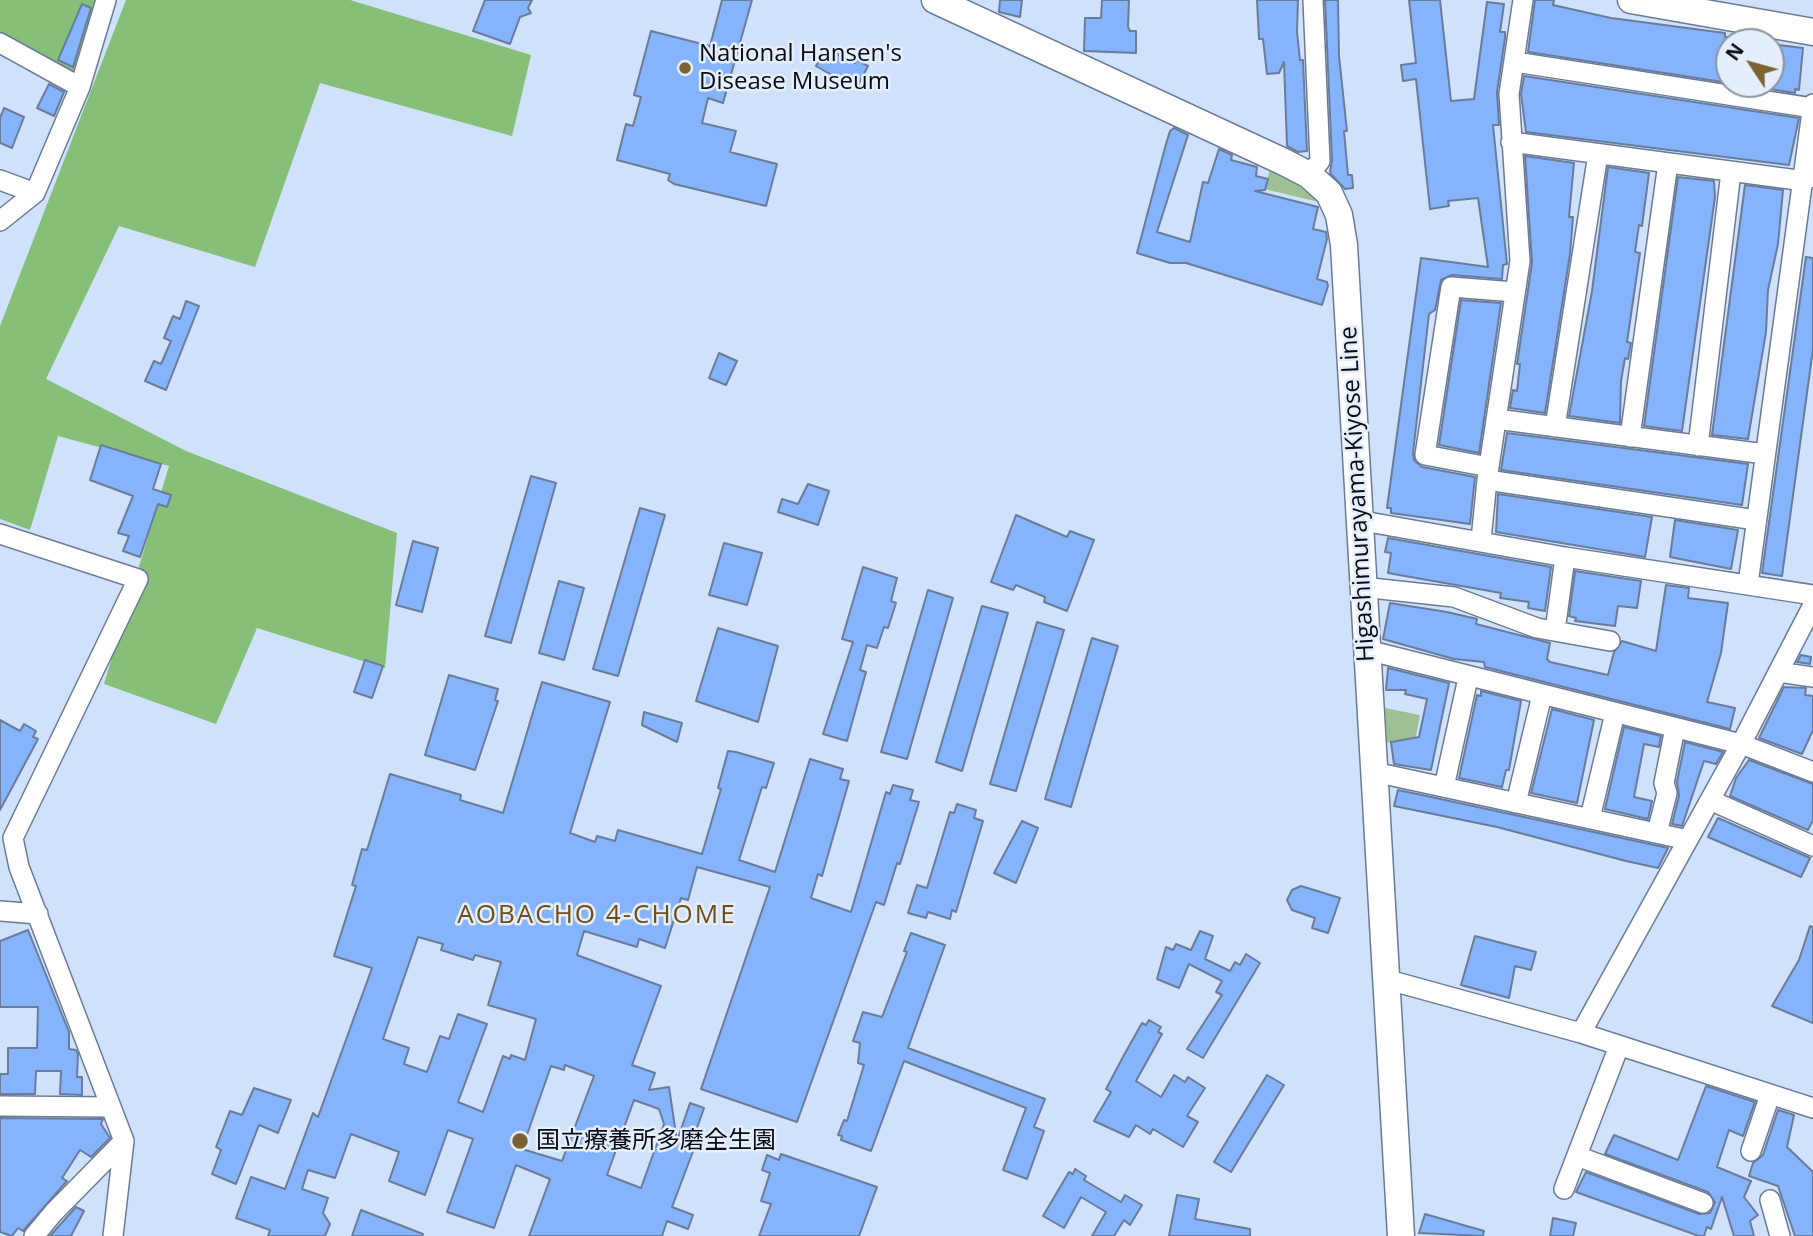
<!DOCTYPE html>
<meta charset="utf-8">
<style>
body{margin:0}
#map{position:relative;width:1813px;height:1236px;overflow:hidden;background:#d0e1fb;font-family:"Open Sans",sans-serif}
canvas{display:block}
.north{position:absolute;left:1715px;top:28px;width:70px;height:70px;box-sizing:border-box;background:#e5eefb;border:2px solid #8c949f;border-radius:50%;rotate:306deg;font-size:19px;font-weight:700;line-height:28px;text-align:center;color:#060c16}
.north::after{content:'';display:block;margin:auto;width:24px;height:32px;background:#7d6234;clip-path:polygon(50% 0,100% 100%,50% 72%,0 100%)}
</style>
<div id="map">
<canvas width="1813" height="1236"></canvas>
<div class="north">N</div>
</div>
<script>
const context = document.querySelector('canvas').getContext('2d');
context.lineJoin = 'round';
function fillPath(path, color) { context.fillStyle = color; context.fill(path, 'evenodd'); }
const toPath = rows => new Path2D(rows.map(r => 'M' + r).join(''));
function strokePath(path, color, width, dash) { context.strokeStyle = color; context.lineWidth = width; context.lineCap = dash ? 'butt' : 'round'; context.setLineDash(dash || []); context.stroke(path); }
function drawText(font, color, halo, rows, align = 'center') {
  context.font = font + ' "Open Sans","Noto Sans JP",sans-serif'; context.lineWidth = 5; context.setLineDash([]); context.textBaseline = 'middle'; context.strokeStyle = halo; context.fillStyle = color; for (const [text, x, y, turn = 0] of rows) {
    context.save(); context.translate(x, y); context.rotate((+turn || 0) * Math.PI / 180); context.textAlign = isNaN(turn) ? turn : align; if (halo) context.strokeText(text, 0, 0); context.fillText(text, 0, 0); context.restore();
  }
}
fillPath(toPath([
 [1270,170,1289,178,1319,202,1264,189],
 [1385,708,1420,715,1414,746,1387,742]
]), '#9dc094');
fillPath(toPath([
 [0,0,100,0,73,83,0,38],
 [126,0,350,0,531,55,512,136,320,83,255,267,119,226,46,379,186,451,397,533,385,668,257,628,216,724,104,684,169,466,58,436,30,530,0,519,0,326]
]), '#86bf77');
const building = toPath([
 [485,0,532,0,528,8,531,13,520,17,510,44,473,31,485,0],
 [722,0,752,0,723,103,708,98,702,123,736,131,730,152,777,164,766,206,674,184,668,180,670,174,617,160,626,124,633,126,641,97,634,95,651,31,710,46,722,0],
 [1000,0,1022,0,1020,17,999,12,1000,0],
 [1102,0,1129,0,1128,27,1130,31,1136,31,1136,53,1084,51,1085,18,1101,18,1102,0],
 [1257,0,1298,0,1297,32,1300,60,1303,60,1307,151,1298,152,1287,146,1284,62,1279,73,1267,74,1263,39,1259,39,1257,0],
 [1325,0,1338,0,1339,56,1347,131,1344,131,1348,175,1352,175,1353,188,1345,189,1330,173,1332,160,1325,0],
 [1409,0,1440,0,1451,101,1474,99,1487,2,1504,4,1500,32,1505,32,1505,38,1497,92,1499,125,1493,125,1507,264,1503,265,1502,279,1452,275,1441,280,1435,310,1429,314,1413,453,1414,460,1422,467,1475,477,1470,524,1391,513,1391,508,1387,508,1421,258,1488,267,1478,198,1448,201,1449,206,1430,209,1416,79,1403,81,1401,65,1416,63,1409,0],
 [1535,0,1554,0,1553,5,1611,18,1725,33,1725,37,1729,37,1729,83,1528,52,1535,0],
 [82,4,91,8,73,67,58,60,82,4],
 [1771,44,1803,48,1799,90,1795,89,1795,93,1738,84,1771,84,1771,44],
 [825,48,855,63,857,60,868,66,856,89,816,66,825,48],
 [1524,76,1799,118,1789,165,1526,132,1521,94,1524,76],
 [49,84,64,92,54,116,37,108,49,84],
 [4,108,24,117,12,148,0,143,0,118,4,108],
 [1174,128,1188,135,1157,232,1190,242,1203,182,1208,183,1219,149,1232,155,1231,160,1257,167,1256,176,1268,179,1265,190,1255,191,1318,207,1313,229,1326,232,1327,239,1317,279,1327,282,1328,286,1322,305,1186,263,1170,263,1137,253,1166,144,1170,131,1174,128],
 [1525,156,1574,163,1569,217,1573,217,1570,254,1545,413,1510,408,1513,390,1517,391,1520,364,1517,364,1532,263,1525,156],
 [1608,167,1649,173,1642,226,1639,225,1635,252,1640,253,1627,342,1631,343,1628,359,1625,358,1621,381,1620,423,1569,416,1592,291,1608,167],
 [1678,177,1714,181,1715,197,1682,431,1644,426,1678,177],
 [1745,185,1783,190,1778,244,1768,290,1766,332,1748,439,1712,435,1745,185],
 [1806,257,1813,258,1813,349,1782,576,1762,573,1806,257],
 [1461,300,1501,303,1479,453,1439,445,1461,300],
 [186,301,199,306,166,390,145,381,154,361,161,364,171,341,164,338,173,316,180,319,186,301],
 [719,353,737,361,726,385,709,378,719,353],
 [1507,433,1748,464,1742,505,1501,470,1507,433],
 [101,445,161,464,153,489,171,495,167,507,158,504,140,557,123,551,129,536,118,533,133,496,90,480,101,445],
 [531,476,556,483,511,643,485,636,531,476],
 [808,484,829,491,818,525,778,512,782,499,798,504,808,484],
 [1498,494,1652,517,1645,557,1496,532,1498,494],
 [640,508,665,515,618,676,593,669,640,508],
 [1016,515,1067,537,1070,531,1094,540,1067,611,1044,602,1045,597,1016,585,1013,590,991,582,1016,515],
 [1675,520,1738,530,1731,569,1670,557,1675,520],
 [1388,538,1551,567,1545,611,1528,608,1529,602,1500,598,1501,593,1388,573,1391,553,1385,552,1388,538],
 [413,541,438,548,422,612,396,605,413,541],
 [724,543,762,553,747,605,709,595,724,543],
 [863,567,897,578,891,601,896,603,888,628,884,627,877,648,867,645,860,670,866,672,847,741,823,734,853,642,842,639,863,567],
 [1575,571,1641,581,1637,608,1618,606,1615,626,1575,621,1576,618,1569,616,1575,571],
 [559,581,584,588,564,660,539,653,559,581],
 [1666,585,1689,588,1688,598,1728,603,1721,653,1707,702,1735,708,1730,729,1485,667,1484,662,1454,659,1383,639,1390,603,1447,612,1477,619,1476,624,1550,643,1547,659,1550,662,1608,675,1614,652,1622,641,1656,651,1666,585],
 [928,590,953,598,907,759,881,752,928,590],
 [982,606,1008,613,962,771,936,762,982,606],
 [1037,622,1064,630,1016,791,990,784,1037,622],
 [718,628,778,646,758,722,696,701,718,628],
 [1092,638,1118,646,1071,807,1045,799,1092,638],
 [1801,655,1811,657,1810,664,1797,662,1801,655],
 [365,660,383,666,372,698,354,692,365,660],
 [1388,668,1449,683,1431,770,1394,764,1391,742,1419,737,1427,699,1405,694,1406,690,1386,690,1388,668],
 [449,675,498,689,495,700,498,701,475,770,425,755,449,675],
 [542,682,610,702,570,833,595,842,597,836,615,841,618,830,702,854,721,789,718,788,728,751,736,752,774,763,766,788,762,787,739,860,775,872,810,759,843,769,840,779,849,781,822,876,818,874,811,898,851,912,886,792,890,794,893,785,913,790,910,800,919,802,900,864,897,863,884,905,876,902,797,1122,701,1089,770,887,697,867,688,900,681,898,665,948,639,939,637,947,584,931,577,955,661,986,632,1065,655,1073,649,1090,669,1087,677,1141,690,1103,704,1108,691,1145,695,1146,672,1207,693,1215,688,1229,667,1221,662,1236,529,1236,550,1179,516,1165,494,1228,447,1212,473,1139,448,1130,425,1195,389,1181,399,1152,351,1134,335,1178,308,1170,302,1189,328,1198,323,1213,330,1224,325,1236,268,1236,270,1230,236,1218,251,1177,285,1189,313,1113,318,1117,372,968,334,956,356,886,352,885,362,849,367,850,390,774,461,795,460,800,503,813,542,682],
 [418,937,443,944,441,950,473,960,475,955,501,962,488,1005,536,1019,525,1060,511,1055,510,1059,503,1056,483,1112,458,1102,487,1024,458,1014,449,1039,440,1036,427,1072,404,1064,409,1048,383,1039,418,937],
 [565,1065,594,1076,562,1161,522,1149,551,1066,564,1070,565,1065],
 [634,1100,659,1109,664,1124,641,1188,607,1175,634,1100],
 [1784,687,1806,688,1805,695,1813,696,1813,730,1802,754,1759,738,1784,687],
 [1481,691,1521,701,1509,770,1506,770,1502,787,1459,778,1477,695,1481,696,1481,691],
 [1552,709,1594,720,1577,803,1531,793,1552,709],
 [644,712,682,723,677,742,642,725,644,712],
 [0,720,20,731,24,724,36,731,33,737,38,739,0,810,0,720],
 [1624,727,1661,736,1659,747,1644,744,1634,797,1652,801,1648,819,1605,809,1624,727],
 [1685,742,1723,752,1716,764,1704,761,1682,826,1672,824,1679,796,1677,782,1685,742],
 [1749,760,1813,784,1813,820,1808,830,1730,796,1736,778,1749,760],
 [1398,790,1422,795,1668,848,1658,868,1626,861,1497,827,1394,806,1398,790],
 [957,804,976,810,974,818,983,821,956,912,952,910,950,919,928,912,926,918,908,913,917,885,927,888,950,812,954,813,957,804],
 [1718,818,1810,858,1801,877,1708,837,1718,818],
 [1022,821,1038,828,1016,883,994,873,1022,821],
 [1301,886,1340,898,1328,933,1312,928,1315,918,1292,910,1287,900,1292,890,1301,886],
 [1810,926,1813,927,1813,1023,1772,1006,1799,960,1810,926],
 [28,930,69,1032,69,1049,76,1050,78,1054,77,1077,82,1077,82,1095,60,1094,61,1071,36,1071,35,1094,0,1094,0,1074,8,1074,8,1048,37,1048,38,1007,0,1007,0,941,28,930],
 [1200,931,1213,936,1205,959,1230,971,1235,962,1240,965,1246,954,1260,963,1203,1058,1187,1049,1222,995,1216,992,1222,981,1189,964,1179,988,1157,979,1166,947,1173,950,1176,944,1191,950,1200,931],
 [911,933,945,945,908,1048,1045,1099,1034,1127,1044,1131,1027,1179,1003,1170,1026,1108,904,1061,871,1151,841,1140,842,1136,838,1135,844,1120,847,1121,864,1065,858,1063,860,1043,853,1041,863,1012,882,1017,907,952,904,951,911,933],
 [1475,936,1536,952,1531,970,1515,966,1509,998,1461,985,1475,936],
 [1149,1020,1161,1027,1158,1032,1162,1034,1136,1081,1161,1097,1174,1075,1185,1082,1188,1077,1205,1088,1187,1116,1198,1122,1183,1147,1153,1129,1150,1134,1136,1125,1129,1137,1094,1121,1111,1092,1106,1089,1124,1055,1142,1023,1146,1025,1149,1020],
 [1267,1075,1284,1085,1231,1172,1214,1162,1267,1075],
 [1706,1086,1755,1102,1743,1136,1729,1130,1717,1167,1751,1181,1744,1197,1758,1215,1750,1221,1754,1236,1734,1236,1722,1197,1711,1229,1707,1227,1704,1236,1699,1236,1576,1192,1586,1172,1699,1214,1710,1213,1715,1202,1708,1192,1605,1154,1614,1135,1678,1160,1706,1086],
 [254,1088,291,1100,278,1133,259,1125,236,1184,212,1174,221,1150,216,1147,230,1111,242,1115,254,1088],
 [1778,1110,1794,1115,1787,1147,1813,1172,1813,1236,1795,1236,1778,1186,1749,1176,1753,1163,1763,1155,1778,1110],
 [0,1118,103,1119,101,1124,110,1138,91,1157,80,1150,62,1178,67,1181,23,1231,18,1228,12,1236,0,1232,0,1118],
 [781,1154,877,1187,859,1236,759,1236,771,1204,761,1201,770,1173,762,1170,767,1155,779,1160,781,1154],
 [1075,1169,1086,1176,1084,1180,1121,1202,1125,1195,1142,1205,1130,1225,1124,1220,1114,1236,1092,1236,1106,1212,1081,1197,1064,1228,1043,1216,1069,1172,1073,1174,1075,1169],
 [1177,1195,1199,1199,1195,1219,1250,1229,1250,1236,1169,1236,1177,1195],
 [76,1207,84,1211,71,1236,50,1236,76,1207],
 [361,1210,423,1234,422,1236,352,1236,361,1210],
 [1425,1214,1484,1231,1483,1236,1419,1233,1425,1214],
 [1553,1218,1576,1223,1573,1236,1550,1236,1553,1218]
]);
fillPath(building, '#85b3fc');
strokePath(building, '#6a7c9a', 2);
const street = toPath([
 [0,43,80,87],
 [1515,62,1813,108],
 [1511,142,1805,181],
 [1309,175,1320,161,1313,0],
 [0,180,35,193],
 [0,221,35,193,80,87,106,0],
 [1496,419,1765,454],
 [1555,427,1598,154],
 [1630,437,1668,163],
 [1698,446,1731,172],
 [1489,467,1425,455,1451,287,1515,292],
 [1487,480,1756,520],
 [1357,520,1565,557,1813,595],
 [0,534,138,579,13,838,19,867,124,1141,113,1236],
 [1481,540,1487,480,1520,261,1509,94,1523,0],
 [1748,584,1813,104],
 [1362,587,1454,597,1537,628,1610,641],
 [1555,631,1565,557],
 [1367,650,1741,744,1813,772],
 [1778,672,1813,677],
 [1374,772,1688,840],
 [1444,787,1468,678],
 [1710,800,1813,846],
 [1516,803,1542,695],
 [1590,818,1615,713],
 [1657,833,1667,793,1664,783,1675,728],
 [0,911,38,914],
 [1385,979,1581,1033,1813,1108],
 [1581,1033,1741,744,1813,605],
 [0,1106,110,1107],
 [1751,1151,1770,1095],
 [1577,1156,1703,1203],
 [1564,1189,1619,1046],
 [1770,1200,1780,1236],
 [34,1236,54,1212,124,1141]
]);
const secondary = toPath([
 [935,0,1284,162,1309,175,1329,193,1339,215,1344,245,1401,1236],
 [1631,0,1813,32]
]);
strokePath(street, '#697b99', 22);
strokePath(secondary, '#697b99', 29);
strokePath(street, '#fff', 19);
strokePath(secondary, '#fff', 26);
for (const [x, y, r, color] of [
 [685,68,7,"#7d6234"],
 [520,1141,9,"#7d6234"]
]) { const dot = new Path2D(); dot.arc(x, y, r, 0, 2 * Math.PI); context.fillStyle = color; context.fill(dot); strokePath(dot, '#e5eefb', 2.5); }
drawText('24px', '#060c16', '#e5eefb', [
 ["National Hansen's",699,54],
 ["Disease Museum",699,82],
 ["国立療養所多磨全生園",536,1141]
], 'left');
drawText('24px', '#060c16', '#e5eefb', [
 ["Higashimurayama-Kiyose Line",1358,494,-93]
]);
context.letterSpacing = '2px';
drawText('26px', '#6d4f19', '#e5eefb', [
 ["AOBACHO 4-CHOME",597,916]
]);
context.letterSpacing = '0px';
</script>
